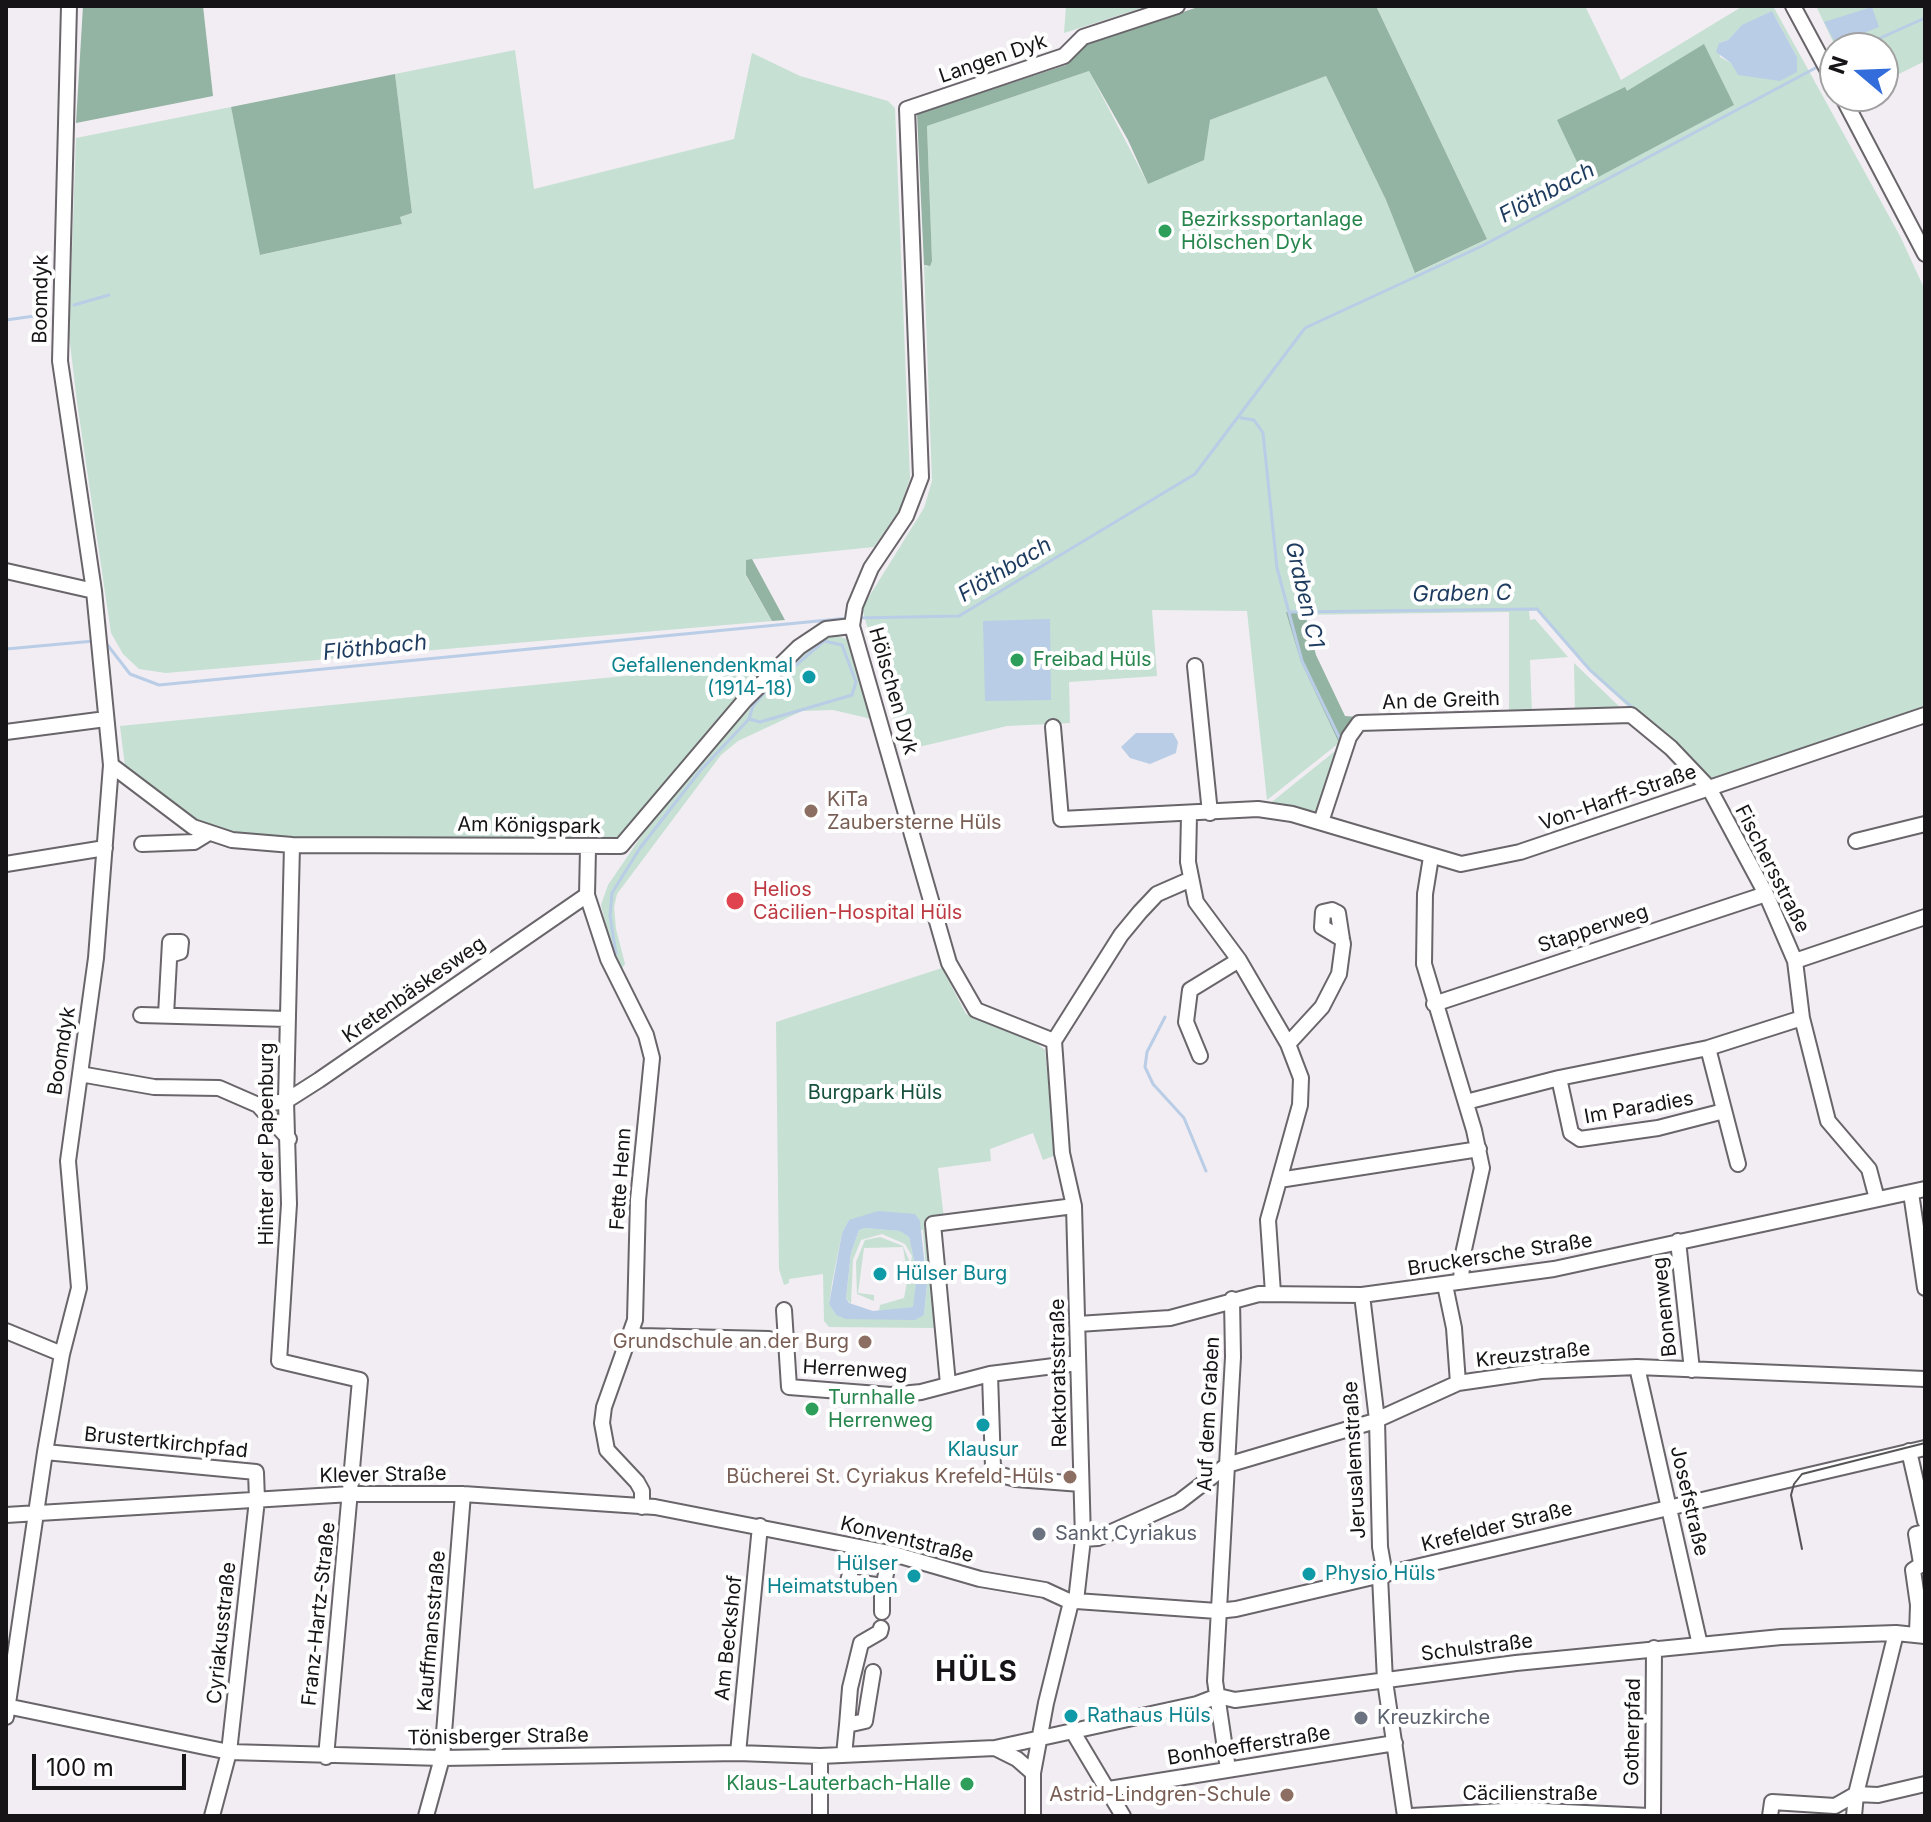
<!DOCTYPE html>
<meta charset="utf-8">
<style>
body{margin:0}
#map{position:relative;width:1931px;height:1822px;overflow:hidden;background:#f1edf2;font-family:Inter,sans-serif}
canvas{display:block}
.frame{position:absolute;inset:0;border:8px solid #161416;pointer-events:none}
.north{position:absolute;left:1819px;top:32px;width:80px;height:80px;box-sizing:border-box;background:#fff;border:2px solid #a2a1a2;border-radius:50%;rotate:289deg;font-size:22px;font-weight:700;line-height:32px;text-align:center;color:#161416}
.north::after{content:'';display:block;margin:auto;width:28px;height:36px;background:#336cdb;clip-path:polygon(50% 0,100% 100%,50% 72%,0 100%)}
.scale{position:absolute;left:32px;top:1754px;width:154px;height:36px;box-sizing:border-box;border:4px solid #161416;border-top:0;padding-left:10px;font-size:24px;line-height:28px;white-space:nowrap;color:#161416;-webkit-text-stroke:6px #fff;paint-order:stroke}
</style>
<div id="map">
<canvas width="1931" height="1822"></canvas>
<div class="frame"></div>
<div class="north">N</div>
<div class="scale">100 m</div>
</div>
<script>
const context = document.querySelector('canvas').getContext('2d');
context.lineJoin = 'round';
function fillPath(path, color) { context.fillStyle = color; context.fill(path, 'evenodd'); }
const toPath = rows => new Path2D(rows.map(r => 'M' + r).join(''));
function strokePath(path, color, width, dash) { context.strokeStyle = color; context.lineWidth = width; context.lineCap = dash ? 'butt' : 'round'; context.setLineDash(dash || []); context.stroke(path); }
function drawText(font, color, halo, rows, align = 'center') {
  context.font = font + ' Inter,sans-serif'; context.lineWidth = 8; context.setLineDash([]); context.textBaseline = 'middle'; context.strokeStyle = halo; context.fillStyle = color; for (const [text, x, y, turn = 0] of rows) {
    context.save(); context.translate(x, y); context.rotate((+turn || 0) * Math.PI / 180); context.textAlign = isNaN(turn) ? turn : align; if (halo) context.strokeText(text, 0, 0); context.fillText(text, 0, 0); context.restore();
  }
}
fillPath(toPath([
 [1066,6,1148,6,1064,33],
 [1376,6,1585,6,1621,80,1743,6,1773,6,1900,236,1925,290,1925,709,1710,781,1590,672,1536,610,1529,611,1530,620,1535,619,1568,657,1530,660,1532,714,1509,714,1509,612,1292,615,1301,662,1339,743,1267,800,1247,611,1152,610,1157,676,1069,682,1070,723,1007,726,902,751,862,608,924,508,932,481,924,265,927,267,932,261,927,126,1089,71,1148,184,1210,120,1326,76,1386,200,1416,273,1487,239],
 [1772,11,1797,57,1796,69,1731,63,1720,57,1719,43,1728,40,1742,26],
 [1822,6,1925,6,1925,61,1883,82,1883,48,1836,48,1817,8],
 [515,50,534,189,734,139,752,53,800,76,888,101,895,108,910,478,899,511,874,547,746,560,746,576,772,621,166,673,139,669,123,654,111,633,77,402,69,335,76,138,231,107,261,255,402,224,400,217,412,213,395,74],
 [829,633,847,639,855,651,876,720,833,710,802,711,738,741,721,755,617,894,614,907,616,929,625,964,618,974,601,905,608,885,651,822,757,695,790,663],
 [776,661,627,831,615,838,297,839,220,833,174,808,125,766,120,726],
 [1574,663,1625,712,1575,713],
 [1340,747,1316,811,1268,805],
 [942,968,966,1014,1027,1036,1045,1050,1056,1155,1043,1160,1033,1133,990,1149,991,1161,938,1168,944,1219,928,1221,936,1328,829,1327,824,1321,823,1274,789,1279,789,1283,784,1285,779,1269,776,1022],
 [849,1220,923,1230,927,1285,924,1315,836,1315,829,1304,832,1283,842,1233],
 [865,1228,901,1231,909,1237,917,1274,914,1307,879,1311,880,1305,904,1298,912,1256,905,1244,882,1234,861,1240,853,1260,851,1304,846,1298,851,1253,859,1230],
 [880,1237,903,1246,909,1260,905,1281,901,1281,902,1266,906,1266,903,1247,864,1248,858,1293,874,1295,874,1301,857,1294,856,1262,865,1240]
]), '#c6e0d3');
fillPath(toPath([
 [83,6,203,6,213,96,76,123],
 [1201,6,1376,6,1487,239,1415,273,1386,200,1326,76,1210,120,1204,160,1148,184,1128,140,1089,71,927,126,932,261,930,266,924,265,917,114,1066,65,1084,45],
 [1704,44,1734,105,1587,183,1557,120,1625,87,1627,91],
 [395,74,412,213,400,217,402,224,260,255,231,107],
 [752,559,785,620,772,621,746,575,746,560],
 [1286,612,1305,614,1316,655,1345,716,1358,717,1348,725,1339,743,1301,662]
]), '#93b3a3');
fillPath(toPath([
 [1872,7,1879,27,1836,44,1824,22],
 [1772,11,1797,57,1797,72,1780,81,1738,75,1731,63,1716,52,1719,43,1728,40,1742,25],
 [1050,619,1051,700,985,701,983,621],
 [1136,733,1173,733,1178,742,1176,753,1150,764,1130,758,1121,747],
 [878,1211,915,1214,920,1221,927,1285,924,1315,915,1320,846,1319,836,1315,829,1304,842,1233,849,1220],
 [865,1228,900,1231,909,1237,917,1274,913,1307,873,1311,849,1303,846,1298,851,1253,859,1230]
]), '#b9cde6');
strokePath(toPath([
 [1858,48,1925,18],
 [74,305,109,295],
 [6,320,49,314],
 [1241,418,1254,420,1263,433,1277,568,1302,661,1340,739],
 [1289,612,1537,609,1590,670,1634,709],
 [856,618,959,616,1195,474,1305,328,1482,246,1821,65],
 [106,643,130,674,159,685,849,618],
 [6,649,94,641],
 [616,954,610,916,612,893,640,848,700,771,749,719,753,706,765,692,824,641,842,645,856,682,852,695,760,722,749,719],
 [1165,1017,1147,1052,1145,1067,1153,1084,1184,1118,1206,1171]
]), '#b9cde6', 3);
const minor = toPath([
 [1793,6,1835,84],
 [1842,96,1925,254],
 [6,571,94,591],
 [1195,666,1210,813],
 [1053,727,1061,819,1258,809,1292,814,1461,864,1520,852,1925,715],
 [6,732,106,719],
 [111,765,193,827,232,840,292,845,621,846,745,700,799,647,826,629,852,626],
 [1189,815,1188,862,1196,902,1239,960,1288,1044,1301,1078,1300,1105,1268,1220,1273,1293],
 [1321,822,1349,737,1359,723,1631,715,1671,748,1709,788,1766,894,1795,961,1802,1018,1828,1121,1869,1169,1877,1199],
 [1856,841,1925,824],
 [142,844,194,842,207,834],
 [292,845,286,1101,289,1204,279,1361,360,1380,326,1757],
 [588,848,587,895,608,959,646,1035,652,1058,638,1200,635,1320,604,1407,602,1423,607,1450,637,1482,642,1491,642,1507],
 [1431,857,1425,894,1424,964,1474,1130,1482,1168,1463,1254,1461,1279],
 [6,864,105,848],
 [1795,961,1925,917],
 [1434,1004,1766,894],
 [141,1015,287,1019],
 [166,1015,170,942,181,942,180,952,170,955],
 [1054,1041,976,1010,949,963,852,626,855,606,871,568,906,516,921,477,907,109,1064,56,1083,37,1177,6],
 [1288,1044,1322,1007,1339,974,1343,944,1342,939,1338,913,1332,910,1323,912,1322,927,1342,939],
 [1708,1048,1738,1164],
 [1200,1056,1186,1022,1190,990,1239,960],
 [80,1074,154,1087,219,1088,258,1105,289,1139],
 [1559,1078,1571,1133,1580,1139,1658,1128,1724,1111],
 [1466,1102,1559,1078,1708,1048,1802,1018],
 [258,1105,286,1101,319,1080,587,895],
 [1279,1180,1479,1149],
 [1911,1193,1925,1288],
 [1678,1241,1692,1370],
 [1445,1285,1454,1328,1458,1383],
 [1362,1295,1377,1420,1380,1547,1385,1575],
 [784,1310,789,1387,891,1395,921,1392,990,1374,1078,1363],
 [1078,1324,1170,1318,1259,1294,1362,1295,1554,1269,1925,1189],
 [6,1331,62,1354],
 [632,1333,640,1336,769,1339],
 [1637,1367,1700,1645],
 [990,1374,993,1467,1001,1475,1016,1479,1081,1484],
 [948,1384,933,1224,1074,1206],
 [1909,1451,1925,1521],
 [45,1452,256,1472,257,1500,229,1752,212,1816],
 [6,1515,351,1494,463,1494,655,1507,890,1553,980,1579,1045,1590,1071,1602],
 [1083,1539,1098,1538,1179,1502,1227,1465,1372,1422,1458,1383,1541,1371,1637,1367,1925,1379],
 [1921,1563,1916,1534,1925,1532],
 [1380,1576,1385,1681,1405,1816],
 [883,1589,888,1563,855,1555,848,1581,883,1586],
 [882,1594,882,1612],
 [1076,1601,1217,1611,1236,1609,1925,1448],
 [1917,1634,1918,1605,1913,1570,1925,1562],
 [6,1706,229,1752,442,1758,738,1753,820,1756,995,1748,1197,1704,1218,1696,1235,1700,1516,1663,1781,1637,1896,1633,1925,1636],
 [6,1717,45,1452,62,1354,79,1288,68,1161,96,958,111,765,94,591,60,361,69,6],
 [847,1725,850,1688,861,1643,880,1632,881,1628],
 [1073,1732,1123,1816],
 [995,1748,1017,1759,1033,1773],
 [738,1753,760,1526],
 [844,1755,847,1725,865,1721,873,1672],
 [1228,1769,1215,1681,1233,1357,1232,1299],
 [1109,1789,1395,1743],
 [426,1816,442,1758,463,1494],
 [820,1816,820,1756],
 [1033,1816,1033,1773,1046,1703,1071,1602,1076,1601,1083,1539,1074,1206,1062,1153,1054,1041,1121,935,1140,912,1157,894,1189,880],
 [1411,1816,1521,1810,1649,1816],
 [1653,1816,1654,1648],
 [1770,1816,1772,1802,1835,1806,1856,1794,1878,1795,1925,1784],
 [1854,1816,1856,1794,1896,1633]
]);
strokePath(minor, '#69656a', 18);
strokePath(minor, '#fff', 14);
strokePath(toPath([
 [1802,1549,1791,1495,1794,1484,1802,1474,1925,1443]
]), '#555356', 2);
for (const [x, y, r, color] of [
 [1165,231,8,"#2e9e5b"],
 [1017,660,8,"#2e9e5b"],
 [809,677,8,"#0f9aa8"],
 [811,811,8,"#8d6e63"],
 [735,901,10,"#e0444e"],
 [880,1274,8,"#0f9aa8"],
 [865,1342,8,"#8d6e63"],
 [812,1409,8,"#2e9e5b"],
 [983,1425,8,"#0f9aa8"],
 [1070,1477,8,"#8d6e63"],
 [1039,1534,8,"#6b7280"],
 [1309,1574,8,"#0f9aa8"],
 [914,1576,8,"#0f9aa8"],
 [1071,1716,8,"#0f9aa8"],
 [1361,1718,8,"#6b7280"],
 [967,1784,8,"#2e9e5b"],
 [1287,1795,8,"#8d6e63"]
]) { const dot = new Path2D(); dot.arc(x, y, r, 0, 2 * Math.PI); context.fillStyle = color; context.fill(dot); strokePath(dot, '#fff', 3); }
drawText('20px', '#161416', '#fff', [
 ["Langen Dyk",993,59,-19],
 ["Boomdyk",41,299,-89],
 ["Hölschen Dyk",893,691,74],
 ["An de Greith",1441,701,-2],
 ["Von-Harff-Straße",1618,798,-19],
 ["Am Königspark",529,826,1],
 ["Fischersstraße",1772,869,63],
 ["Stapperweg",1593,929,-18],
 ["Kretenbäskesweg",414,990,-35],
 ["Boomdyk",62,1051,-81],
 ["Im Paradies",1639,1108,-10],
 ["Hinter der Papenburg",267,1144,-90],
 ["Fette Henn",621,1179,-86],
 ["Bruckersche Straße",1500,1255,-9],
 ["Bonenweg",1665,1307,-96],
 ["Kreuzstraße",1533,1355,-6],
 ["Herrenweg",855,1370,3],
 ["Rektoratsstraße",1059,1373,-91],
 ["Auf dem Graben",1209,1414,-87],
 ["Brustertkirchpfad",166,1443,6],
 ["Jerusalemstraße",1355,1460,-93],
 ["Klever Straße",383,1475,-1],
 ["Josefstraße",1689,1501,77],
 ["Krefelder Straße",1497,1527,-14],
 ["Konventstraße",907,1540,14],
 ["Franz-Hartz-Straße",319,1614,-84],
 ["Kauffmansstraße",432,1631,-85],
 ["Cyriakusstraße",222,1633,-84],
 ["Am Beckshof",729,1638,-84],
 ["Schulstraße",1477,1648,-7],
 ["Gotherpfad",1633,1732,-89],
 ["Tönisberger Straße",498,1737,-1],
 ["Bonhoefferstraße",1249,1746,-9],
 ["Cäcilienstraße",1530,1794]
]);
drawText('20px', '#27864d', '#fff', [
 ["Bezirkssportanlage",1181,220],
 ["Hölschen Dyk",1181,243],
 ["Freibad Hüls",1033,660],
 ["Turnhalle",828,1398],
 ["Herrenweg",828,1421],
 ["Klaus-Lauterbach-Halle",951,1784,"right"]
], 'left');
drawText('20px', '#0d838f', '#fff', [
 ["Gefallenendenkmal",793,666,"right"],
 ["(1914-18)",793,689,"right"],
 ["Hülser Burg",896,1274],
 ["Klausur",983,1450,"center"],
 ["Hülser",898,1564,"right"],
 ["Heimatstuben",898,1587,"right"],
 ["Physio Hüls",1325,1574],
 ["Rathaus Hüls",1087,1716]
], 'left');
drawText('20px', '#785e54', '#fff', [
 ["KiTa",827,800,"left"],
 ["Zaubersterne Hüls",827,823,"left"],
 ["Grundschule an der Burg",849,1342],
 ["Bücherei St. Cyriakus Krefeld-Hüls",1054,1477],
 ["Astrid-Lindgren-Schule",1271,1795]
], 'right');
drawText('20px', '#be3a42', '#fff', [
 ["Helios",753,890],
 ["Cäcilien-Hospital Hüls",753,913]
], 'left');
drawText('20px', '#16513c', '#fff', [
 ["Burgpark Hüls",875,1093]
]);
drawText('20px', '#5b616d', '#fff', [
 ["Sankt Cyriakus",1055,1534],
 ["Kreuzkirche",1377,1718]
], 'left');
drawText('italic 22px', '#1d3b5e', '#fff', [
 ["Flöthbach",1547,193,-28],
 ["Flöthbach",1005,570,-31],
 ["Graben C",1462,594,-1],
 ["Graben C1",1304,595,77],
 ["Flöthbach",375,648,-6]
]);
context.letterSpacing = '2px';
drawText('bold 28px', '#161416', '#fff', [
 ["HÜLS",977,1673]
]);
context.letterSpacing = '0px';
</script>
